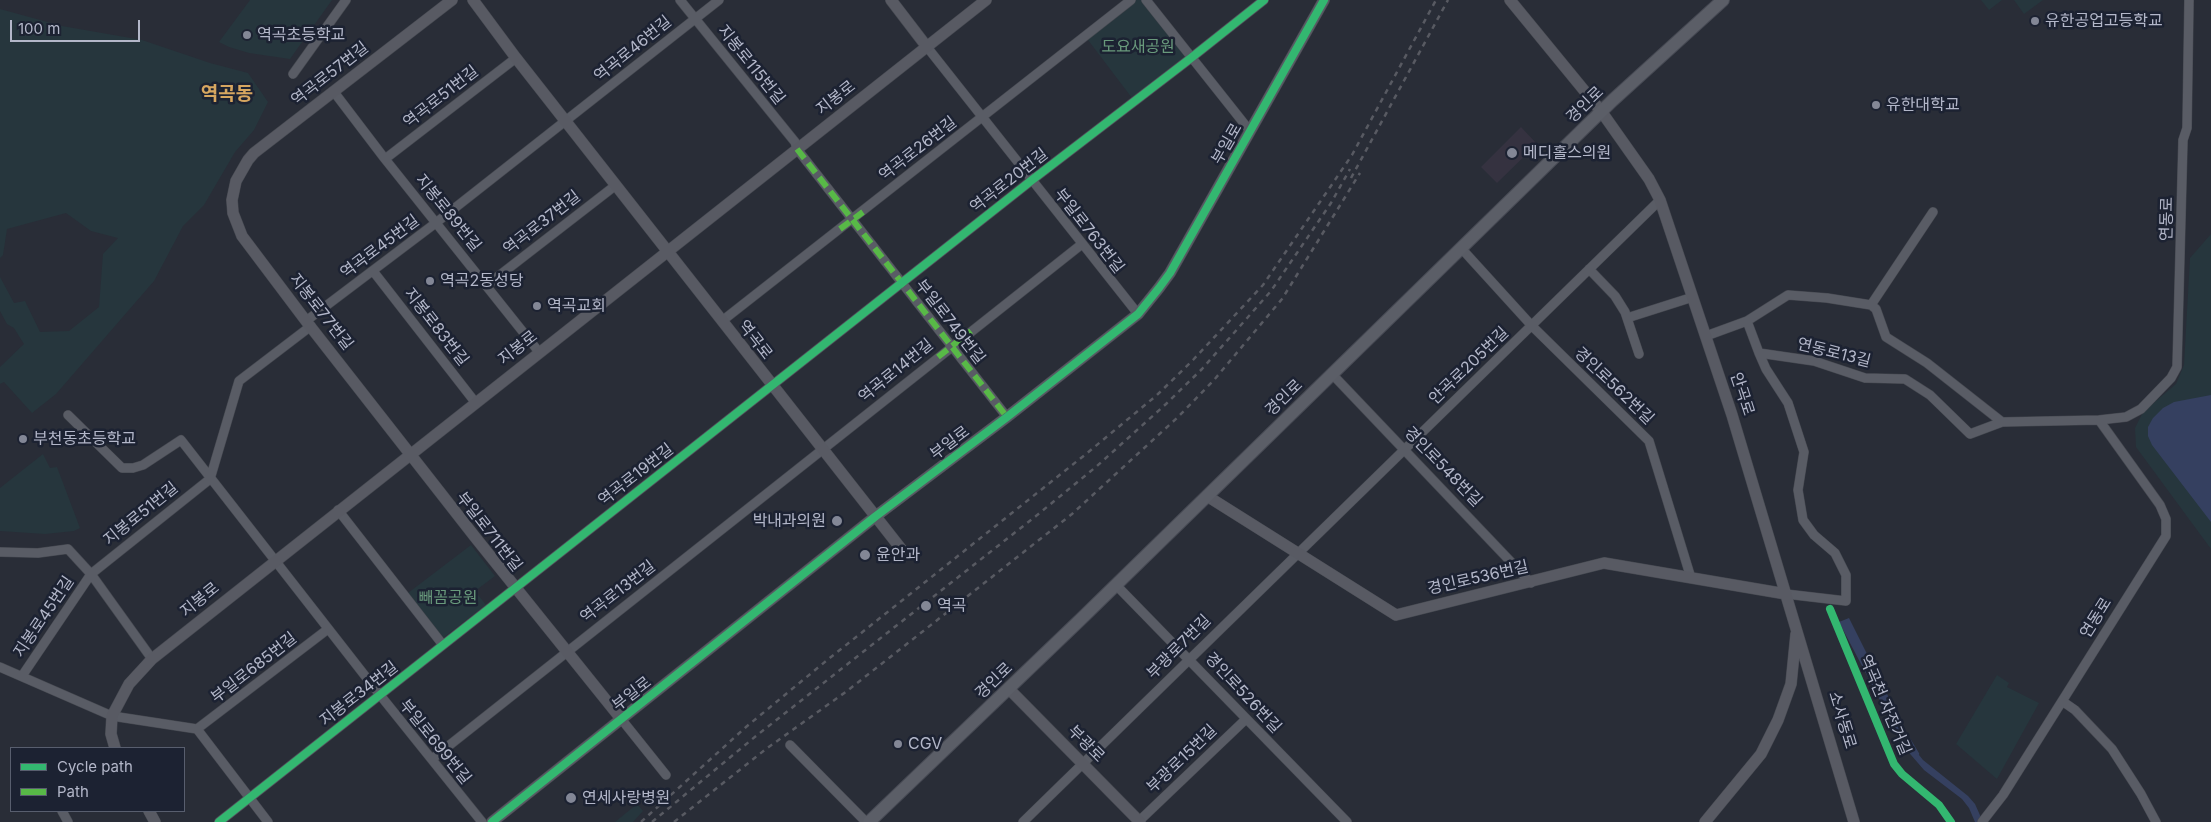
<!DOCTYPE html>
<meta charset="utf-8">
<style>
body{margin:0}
#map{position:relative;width:2211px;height:822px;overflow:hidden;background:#292d37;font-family:Inter,sans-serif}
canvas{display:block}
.legend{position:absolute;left:10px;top:747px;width:175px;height:65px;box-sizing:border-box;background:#1c2232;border:1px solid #585e6e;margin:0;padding:6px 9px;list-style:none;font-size:15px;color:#b3b7c9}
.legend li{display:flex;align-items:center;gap:10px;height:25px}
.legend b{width:25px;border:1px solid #585e6e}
.scale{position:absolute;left:10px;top:20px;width:130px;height:22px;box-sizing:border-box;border:2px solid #b3b7c9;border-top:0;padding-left:6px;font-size:15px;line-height:18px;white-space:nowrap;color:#b3b7c9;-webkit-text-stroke:4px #1c2232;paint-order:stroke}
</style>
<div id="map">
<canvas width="2211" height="822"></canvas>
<ul class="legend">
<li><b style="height:6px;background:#33b770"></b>Cycle path</li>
<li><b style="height:6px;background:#58b947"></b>Path</li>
</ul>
<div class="scale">100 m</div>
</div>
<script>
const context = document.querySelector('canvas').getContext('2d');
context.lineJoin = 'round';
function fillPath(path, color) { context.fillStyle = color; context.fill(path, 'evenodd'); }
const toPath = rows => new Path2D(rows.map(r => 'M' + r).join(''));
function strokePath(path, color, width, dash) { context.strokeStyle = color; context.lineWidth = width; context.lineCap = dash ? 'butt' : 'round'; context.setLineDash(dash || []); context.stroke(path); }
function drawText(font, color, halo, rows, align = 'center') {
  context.font = font + ' Inter,"Noto Sans KR",sans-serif'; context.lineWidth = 5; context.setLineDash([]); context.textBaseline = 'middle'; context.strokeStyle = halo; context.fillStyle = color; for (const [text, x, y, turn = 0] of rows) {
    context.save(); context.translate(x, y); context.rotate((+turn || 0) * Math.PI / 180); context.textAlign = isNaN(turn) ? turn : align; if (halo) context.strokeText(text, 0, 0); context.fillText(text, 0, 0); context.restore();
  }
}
fillPath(toPath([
 [1521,127,1537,144,1497,183,1481,167]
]), '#353240');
fillPath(toPath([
 [250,0,332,0,290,59,249,53,229,47,219,42],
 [1131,0,1146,0,1191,58,1135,102,1085,36],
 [1981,0,2002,0,1989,10],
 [2014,0,2043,0,2024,14],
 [0,9,62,26,142,40,210,63,248,73,268,102,254,130,235,152,204,205,183,226,154,281,56,394,32,413,4,382,0,384,0,367,24,344,14,328,7,324,0,311,0,277,14,303,25,301,40,332,69,331,99,307,103,254,118,238,91,231,66,213,7,229,3,255,0,258],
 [2211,234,2211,549,2136,447,2135,428,2143,412,2176,384,2184,365,2190,258],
 [43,454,50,468,57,467,80,528,74,531,45,534,0,531,0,488],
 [471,545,495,576,475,591,486,605,443,638,408,593],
 [1997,675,2009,683,2007,687,2039,703,1997,779,1956,744],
 [637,804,643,811,633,822,615,822]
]), '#26363d');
fillPath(toPath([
 [2211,395,2211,522,2152,445,2148,436,2148,427,2153,418,2163,408,2174,402],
 [1849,618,1915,750,1923,760,1968,796,1975,804,1983,822,1975,822,1969,808,1962,799,1924,770,1905,748,1839,622]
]), '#354060');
strokePath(toPath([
 [1909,739,1918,754]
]), '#354060', 2.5);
const street = toPath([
 [680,0,795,142,797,149,1007,417],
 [1146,0,1250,131],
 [927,47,1138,314],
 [293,74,346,0],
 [334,92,385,159,539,352],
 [385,159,516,58],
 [1933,212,1871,305,1876,309,1886,337,1927,363,2002,422],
 [1461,248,1532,326,1649,441,1691,578],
 [1589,269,1615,296,1625,312,1639,354],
 [373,271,475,402],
 [487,285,616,185],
 [1627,318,1693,297],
 [306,321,437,222,719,0],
 [722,321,1131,0],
 [1747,321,1759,353,1814,361,1865,378,1905,379,1930,395,1970,434,2002,422,2099,420,2126,417,2141,409,2171,378,2177,367,2183,140,2187,128,2189,0],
 [1706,336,1747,321,1788,295,1827,298,1871,305],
 [1759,353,1766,369,1788,403,1804,452,1798,490,1803,520,1814,535,1835,553,1846,575,1846,601,1786,594],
 [1332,374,1531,583],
 [68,415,122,468,133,468,143,465,181,440,380,695,482,822],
 [210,479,239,381,311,326],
 [338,510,443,645],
 [0,552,38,553,68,549,91,574,152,659],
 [1116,585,1347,822],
 [0,667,112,716,197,729,268,822],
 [22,676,91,574,210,479],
 [2062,701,2075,710,2112,749,2141,794,2156,822],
 [622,720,666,775],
 [197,729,328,629],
 [790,745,866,822],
 [432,759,1082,244],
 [62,811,68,822],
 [219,822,1032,180,1191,58,1264,0],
 [1023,822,1660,200],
 [1138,822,1246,719],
 [1982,822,2003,795,2166,536,2166,519,2160,505,2099,420]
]);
const secondary = toPath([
 [452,0,254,153,248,160,236,181,232,200,233,213,242,236,306,321,475,537,622,720],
 [473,0,516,58,902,550],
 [891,0,927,47],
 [1510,0,1601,111,1649,179,1660,200,1732,415,1854,822],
 [1207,496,1396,615,1604,563,1786,594],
 [1009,689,1140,822],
 [115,748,111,734,112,716,129,684,152,659,986,0],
 [149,811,155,822],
 [492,822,876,516,1007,417,1138,314,1159,288,1170,273,1324,0],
 [1705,822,1761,754,1778,720,1791,684,1796,634]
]);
const primary = toPath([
 [869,822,1081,619,1613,100,1723,0]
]);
strokePath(street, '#454850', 10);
strokePath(secondary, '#454850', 12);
strokePath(primary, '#474a54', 14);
strokePath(street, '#595c65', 9);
strokePath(secondary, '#585a63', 11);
strokePath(primary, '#5b5e67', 12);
strokePath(toPath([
 [1351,178,1448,0],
 [641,822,746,727,826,661,1086,454,1157,395,1193,360,1263,285,1322,199,1352,155,1436,0],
 [652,822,756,736,1036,516,1097,466,1166,404,1202,369,1271,291,1331,203,1350,169],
 [674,822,766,749,847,691,1072,514,1177,418,1214,380,1282,299,1360,173]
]), '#585a62', 2.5, [5, 5]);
strokePath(toPath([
 [797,149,1007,417],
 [840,229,863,212],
 [938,357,971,331]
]), '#58b947', 6, [12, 6]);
strokePath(toPath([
 [1830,609,1894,764,1902,774,1939,805,1951,822],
 [219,822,1032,180,1191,58,1264,0],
 [492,822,876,516,1007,417,1138,314,1159,288,1170,273,1324,0]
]), '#33b770', 8);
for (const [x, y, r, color] of [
 [2035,21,5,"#838796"],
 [247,35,5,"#838796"],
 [1876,105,5,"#838796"],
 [1512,153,6,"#838796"],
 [430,281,5,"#838796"],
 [537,306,5,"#838796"],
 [23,439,5,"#838796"],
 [837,521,6,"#838796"],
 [865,555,6,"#838796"],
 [926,606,6,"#838796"],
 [898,744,5,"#838796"],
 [571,798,6,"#838796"]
]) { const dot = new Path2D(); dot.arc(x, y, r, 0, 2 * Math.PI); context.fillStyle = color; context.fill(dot); strokePath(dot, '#1c2232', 2); }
drawText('16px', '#b3b7c9', '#1c2232', [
 ["유한공업고등학교",2045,21],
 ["역곡초등학교",257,35],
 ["유한대학교",1886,105],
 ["메디홀스의원",1523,153],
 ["역곡2동성당",440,281],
 ["역곡교회",547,306],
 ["부천동초등학교",33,439],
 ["박내과의원",826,521,"right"],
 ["윤안과",876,555],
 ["역곡",937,606],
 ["CGV",908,744],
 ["연세사랑병원",582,798]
], 'left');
drawText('16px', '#699a7c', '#1c2232', [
 ["도요새공원",1138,47],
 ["빼꼼공원",448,598]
]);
drawText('16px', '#b3b7c9', '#1c2232', [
 ["역곡로46번길",633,49,-39],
 ["지봉로115번길",751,65,51],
 ["역곡로57번길",330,74,-38],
 ["역곡로51번길",441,97,-38],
 ["지봉로",836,98,-38],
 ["경인로",1585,105,-44],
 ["부일로",1227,144,-60],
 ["역곡로26번길",918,149,-38],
 ["역곡로20번길",1009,181,-38],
 ["지봉로89번길",448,213,51],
 ["연동로",2167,219,-89],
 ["역곡로37번길",542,223,-38],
 ["부일로763번길",1089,231,52],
 ["역곡로45번길",380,247,-37],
 ["지봉로77번길",321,312,52],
 ["부일로749번길",950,322,52],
 ["지봉로83번길",436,327,52],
 ["역곡로",755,340,52],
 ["지봉로",518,348,-38],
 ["연동로13길",1834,353,14],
 ["안곡로205번길",1469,366,-44],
 ["역곡로14번길",896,371,-39],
 ["경인로562번길",1614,386,44],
 ["안곡로",1742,394,72],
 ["경인로",1284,398,-44],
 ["부일로",950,443,-37],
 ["경인로548번길",1443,467,46],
 ["역곡로19번길",636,475,-38],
 ["지봉로51번길",141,514,-39],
 ["부일로711번길",489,532,52],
 ["경인로536번길",1478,578,-13],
 ["역곡로13번길",618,592,-38],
 ["지봉로",200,600,-39],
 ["지봉로45번길",44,617,-56],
 ["연동로",2096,618,-58],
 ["부광로7번길",1179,647,-45],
 ["부일로685번길",254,668,-38],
 ["경인로",994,681,-44],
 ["경인로526번길",1243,693,47],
 ["지봉로34번길",359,694,-38],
 ["부일로",632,694,-38],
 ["역곡천 자전거길",1885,705,67],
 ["소사동로",1842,720,73],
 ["부일로699번길",435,742,51],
 ["부광로",1086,744,45],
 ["부광로15번길",1182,759,-44]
]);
drawText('bold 19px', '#d6a660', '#1c2232', [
 ["역곡동",227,94]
]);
</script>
